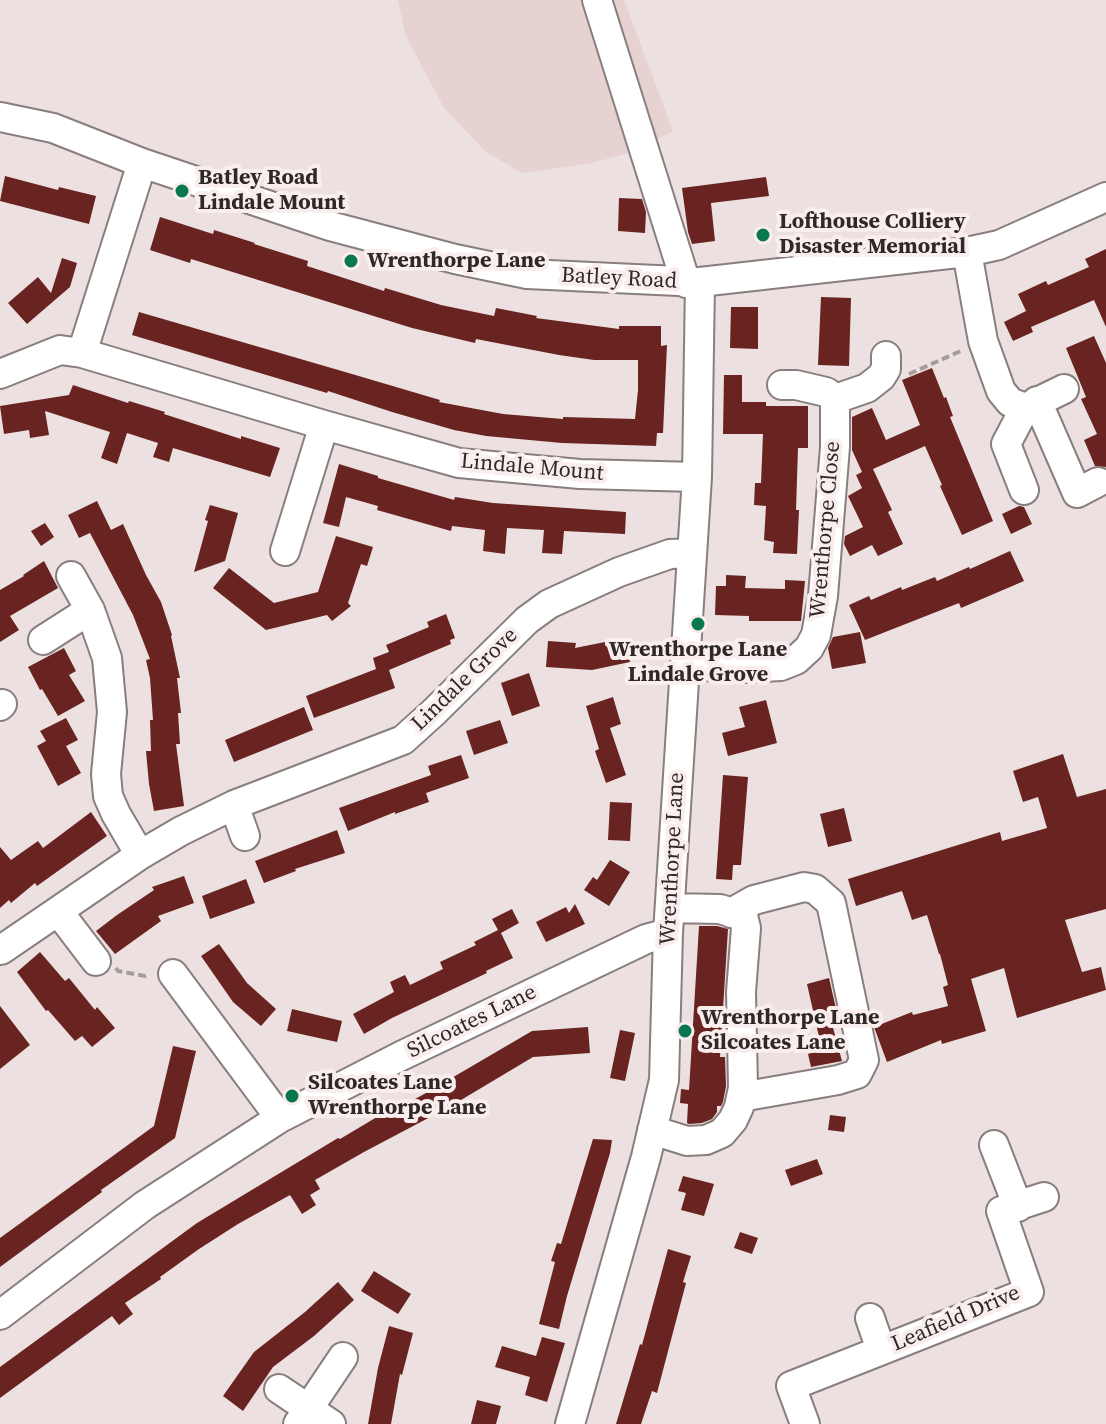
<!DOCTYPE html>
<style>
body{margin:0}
canvas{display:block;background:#ece1e0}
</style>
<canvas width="1106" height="1424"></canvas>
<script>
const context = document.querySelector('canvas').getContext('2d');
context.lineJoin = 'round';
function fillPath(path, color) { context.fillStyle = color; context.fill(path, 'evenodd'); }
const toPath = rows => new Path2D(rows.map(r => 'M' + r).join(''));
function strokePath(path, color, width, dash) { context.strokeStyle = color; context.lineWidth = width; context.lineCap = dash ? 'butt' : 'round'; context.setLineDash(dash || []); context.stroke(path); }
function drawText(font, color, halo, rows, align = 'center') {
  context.font = font + ' "Source Serif 4",serif'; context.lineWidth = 8; context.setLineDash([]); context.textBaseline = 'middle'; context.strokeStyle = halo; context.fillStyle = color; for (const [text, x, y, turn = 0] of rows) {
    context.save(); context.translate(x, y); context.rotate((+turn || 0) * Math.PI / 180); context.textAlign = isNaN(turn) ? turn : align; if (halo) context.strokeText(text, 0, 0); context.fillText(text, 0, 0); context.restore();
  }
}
fillPath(toPath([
 [398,0,624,0,673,131,636,151,592,163,522,173,486,152,444,108,405,34]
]), '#e6d2d0');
fillPath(toPath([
 [5,176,58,190,59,187,96,196,89,224,0,201],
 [766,177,769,196,711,203,715,241,692,244,688,232,682,188],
 [619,198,642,199,646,212,645,233,618,231],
 [160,217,213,234,214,230,255,243,254,244,308,261,307,266,384,291,385,288,441,305,494,316,496,308,537,316,536,318,619,329,619,326,661,326,661,346,667,345,663,433,657,433,656,446,562,443,486,436,454,430,392,412,328,391,327,393,132,335,139,312,352,374,440,400,439,402,503,414,563,419,563,417,635,419,638,390,638,360,594,360,559,355,476,339,475,343,412,328,191,259,190,263,150,250],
 [1106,249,1106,327,1094,300,1031,327,1033,332,1013,341,1004,322,1026,311,1018,294,1046,281,1048,285,1089,267,1085,259],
 [62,258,77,263,70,287,27,324,8,303,38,277,51,293],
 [821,297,851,298,849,366,818,365],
 [731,307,758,307,758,349,730,348],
 [1094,336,1106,363,1106,467,1095,466,1084,440,1097,434,1081,399,1086,397,1066,348],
 [932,368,944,398,946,397,953,416,950,417,993,521,962,535,940,486,942,485,925,446,873,469,892,510,888,512,903,544,878,556,872,545,850,556,844,544,845,536,863,527,848,496,862,488,856,475,862,472,852,450,852,417,872,408,886,440,920,425,902,380],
 [724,375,742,375,742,402,766,402,766,406,808,406,808,448,798,448,796,510,799,510,797,554,773,553,774,542,764,540,766,506,754,505,755,483,761,483,763,434,723,434],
 [73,385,128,403,129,401,165,412,164,414,241,439,241,436,280,448,270,477,173,448,169,462,153,457,158,443,127,433,117,464,101,458,110,432,45,411,49,435,30,438,29,430,4,434,0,406,69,395],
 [339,464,378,476,378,478,454,500,455,497,493,503,626,512,625,534,564,531,562,554,542,553,544,530,507,528,505,554,483,551,485,530,452,526,451,531,377,510,378,506,346,497,339,527,323,523],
 [97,501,111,530,123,524,146,575,161,602,172,635,171,636,180,678,177,678,181,713,178,713,180,744,176,744,184,806,154,811,149,784,146,751,151,751,150,720,153,720,150,678,146,660,150,659,133,615,90,533,79,538,68,515],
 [210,505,238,513,225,561,194,572,208,521,205,520],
 [1019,506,1024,507,1032,524,1011,534,1002,514],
 [45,523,54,537,41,546,31,531],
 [336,536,373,547,367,566,361,564,348,603,351,606,332,621,327,615,266,630,213,588,229,568,274,603,318,592],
 [1010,551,1024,581,961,608,959,603,865,640,849,605,869,596,871,600,901,587,902,590,935,577,937,581,969,567,970,569],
 [44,561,58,588,10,616,19,630,0,642,0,590,24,576,23,575],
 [726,575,746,576,745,588,785,589,785,580,805,581,801,621,749,621,749,616,715,615,716,586,726,586],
 [446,614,455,638,450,640,451,644,389,670,395,688,314,718,306,696,376,669,373,658,389,652,386,645,429,627,427,622],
 [860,632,866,663,832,669,828,648,833,637],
 [625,638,630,662,592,670,546,667,548,641,576,643,575,648],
 [64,648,76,671,69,675,85,701,58,716,42,689,40,690,28,667],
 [529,673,540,706,512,716,501,683],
 [613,697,621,724,610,728,626,775,606,783,595,751,599,749,586,706],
 [766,700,777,743,728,756,722,733,745,727,739,707],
 [304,707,313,730,234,762,225,740],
 [66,718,78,740,66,746,81,773,58,786,37,746,46,741,40,731],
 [500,720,508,743,474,755,466,731],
 [1063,754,1077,797,1106,789,1106,909,1065,920,1082,972,1101,967,1106,990,1017,1018,1004,968,971,979,986,1031,942,1044,941,1040,887,1062,874,1027,912,1012,913,1015,948,1006,943,987,948,985,940,954,939,954,927,915,912,920,902,891,856,906,848,879,1000,832,1002,841,1047,828,1038,797,1023,802,1013,771],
 [461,755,469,778,426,793,429,802,395,814,395,812,348,831,339,808,431,775,428,766],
 [723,775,748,777,741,865,733,865,732,880,716,879],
 [610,802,632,803,630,841,608,840],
 [844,808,852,841,828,847,820,814],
 [91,812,107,836,37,886,35,883,11,903,9,900,0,908,0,847,11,860,38,841,43,848],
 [337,830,345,853,295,869,296,871,264,883,255,861],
 [610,860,630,872,609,906,584,890,593,877,597,880],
 [184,876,194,903,158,916,161,921,115,954,96,931,117,915,154,890,152,887],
 [246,879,255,903,210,919,202,896],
 [575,904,585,924,546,942,536,922,566,907,569,913],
 [512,909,519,923,501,933,513,958,486,971,487,973,392,1018,364,1034,353,1014,394,992,390,982,405,975,410,985,443,969,440,962,476,945,474,942,498,930,492,919],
 [699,926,717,926,728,929,720,1057,725,1057,726,1086,723,1102,721,1106,717,1106,717,1112,712,1119,702,1123,689,1124,687,1123,688,1104,680,1103,681,1089,689,1090],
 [219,944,247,983,276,1009,261,1026,233,1002,201,956],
 [40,952,65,981,69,978,95,1010,97,1007,115,1028,92,1047,82,1036,75,1041,48,1010,46,1011,17,972],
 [829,978,839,1022,832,1024,842,1061,811,1067,808,1054,822,1050,807,984],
 [0,1006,30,1045,0,1069],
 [292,1009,342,1021,337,1042,287,1031],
 [588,1027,590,1053,533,1057,451,1106,364,1152,315,1180,320,1189,310,1195,316,1205,302,1214,290,1195,238,1224,199,1249,160,1277,161,1279,125,1303,133,1314,119,1325,112,1316,0,1398,0,1367,197,1223,338,1138,340,1139,382,1114,384,1116,426,1093,532,1031],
 [620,1030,635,1033,625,1081,610,1078],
 [173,1046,196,1051,175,1138,101,1190,102,1192,0,1267,0,1238,154,1126],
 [830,1115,846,1117,844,1132,828,1130],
 [593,1139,612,1140,610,1153,567,1296,559,1329,539,1324,555,1262,551,1261,557,1243,561,1244],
 [817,1159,823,1174,791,1186,785,1170],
 [683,1176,714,1184,704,1216,681,1210,686,1193,678,1191],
 [740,1232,758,1238,752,1254,734,1248],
 [668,1249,691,1256,683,1282,686,1283,657,1393,652,1391,641,1424,616,1424,640,1344,642,1345],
 [374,1271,411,1294,398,1314,361,1291],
 [338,1282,354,1300,314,1336,273,1367,243,1411,223,1396,254,1352,305,1312],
 [389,1326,413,1333,402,1375,400,1374,391,1424,368,1424,378,1368],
 [542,1337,565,1343,547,1402,525,1395,530,1377,495,1367,502,1346,536,1356],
 [477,1400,501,1406,496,1424,471,1424]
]), '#692320');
const minor = toPath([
 [597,0,686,283],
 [0,117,53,128,142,163,330,226,455,259,527,274,700,282,967,252,999,245,1106,197],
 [967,252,983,341,1001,391,1010,402,1025,408,1064,389],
 [82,353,142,163],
 [0,374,60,350,82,353,324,425,459,463,580,474,697,477],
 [782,385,796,385,826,392,838,400],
 [1037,401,1077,493,1098,482],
 [1024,490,1006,444,1025,408],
 [285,551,324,425],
 [71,576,90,610,107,658,112,712,106,774,108,796,116,814,140,855],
 [43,640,90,610],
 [685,665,744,668,781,666,796,660,809,648,816,635,823,596,835,447,835,403,841,397,867,388,881,377,886,369,886,356],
 [0,706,2,704],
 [234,805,245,836],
 [58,911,96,961],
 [731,913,754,900,804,887,815,889,831,903,864,1060,857,1074,838,1080,741,1097],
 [1,950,140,855,181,831,234,805,403,740,434,712,527,620,549,604,619,572,670,554,692,553],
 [173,974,280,1118],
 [652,1130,687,1141,706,1140,722,1133,733,1120,739,1107,743,1088,741,992,746,928,743,916,720,909,670,908],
 [994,1145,1018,1207],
 [0,1315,145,1205,280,1118,401,1056,646,939,668,933],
 [870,1318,881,1350],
 [279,1389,331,1424],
 [298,1424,343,1357],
 [570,1424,646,1157,664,1080,668,933,697,477,700,282],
 [805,1424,791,1386,1029,1292,1001,1211,1044,1197]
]);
strokePath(minor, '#887e7d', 32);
strokePath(toPath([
 [909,374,963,350],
 [116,968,118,971,145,976,149,974]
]), '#a59d9c', 4, [8, 4]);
strokePath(minor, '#fff', 28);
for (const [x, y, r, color] of [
 [182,191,8,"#097750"],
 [763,235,8,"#097750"],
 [351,261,8,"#097750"],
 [698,624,8,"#097750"],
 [685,1031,8,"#097750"],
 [292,1096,8,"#097750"]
]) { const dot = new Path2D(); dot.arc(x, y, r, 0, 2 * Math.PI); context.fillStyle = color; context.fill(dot); strokePath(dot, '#f9eeed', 3); }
drawText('bold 22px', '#2d2928', '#f9eeed', [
 ["Batley Road",198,178],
 ["Lindale Mount",198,203],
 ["Lofthouse Colliery",779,222],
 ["Disaster Memorial",779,247],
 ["Wrenthorpe Lane",367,261],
 ["Wrenthorpe Lane",698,650,"center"],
 ["Lindale Grove",698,675,"center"],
 ["Wrenthorpe Lane",701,1018],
 ["Silcoates Lane",701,1043],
 ["Silcoates Lane",308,1083],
 ["Wrenthorpe Lane",308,1108]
], 'left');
drawText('22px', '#2d2928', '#f9eeed', [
 ["Batley Road",619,279,3],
 ["Lindale Mount",532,468,5],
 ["Wrenthorpe Close",826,530,-85],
 ["Lindale Grove",465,680,-44],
 ["Wrenthorpe Lane",673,859,-87],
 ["Silcoates Lane",472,1022,-26],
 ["Leafield Drive",956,1319,-23]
]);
</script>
